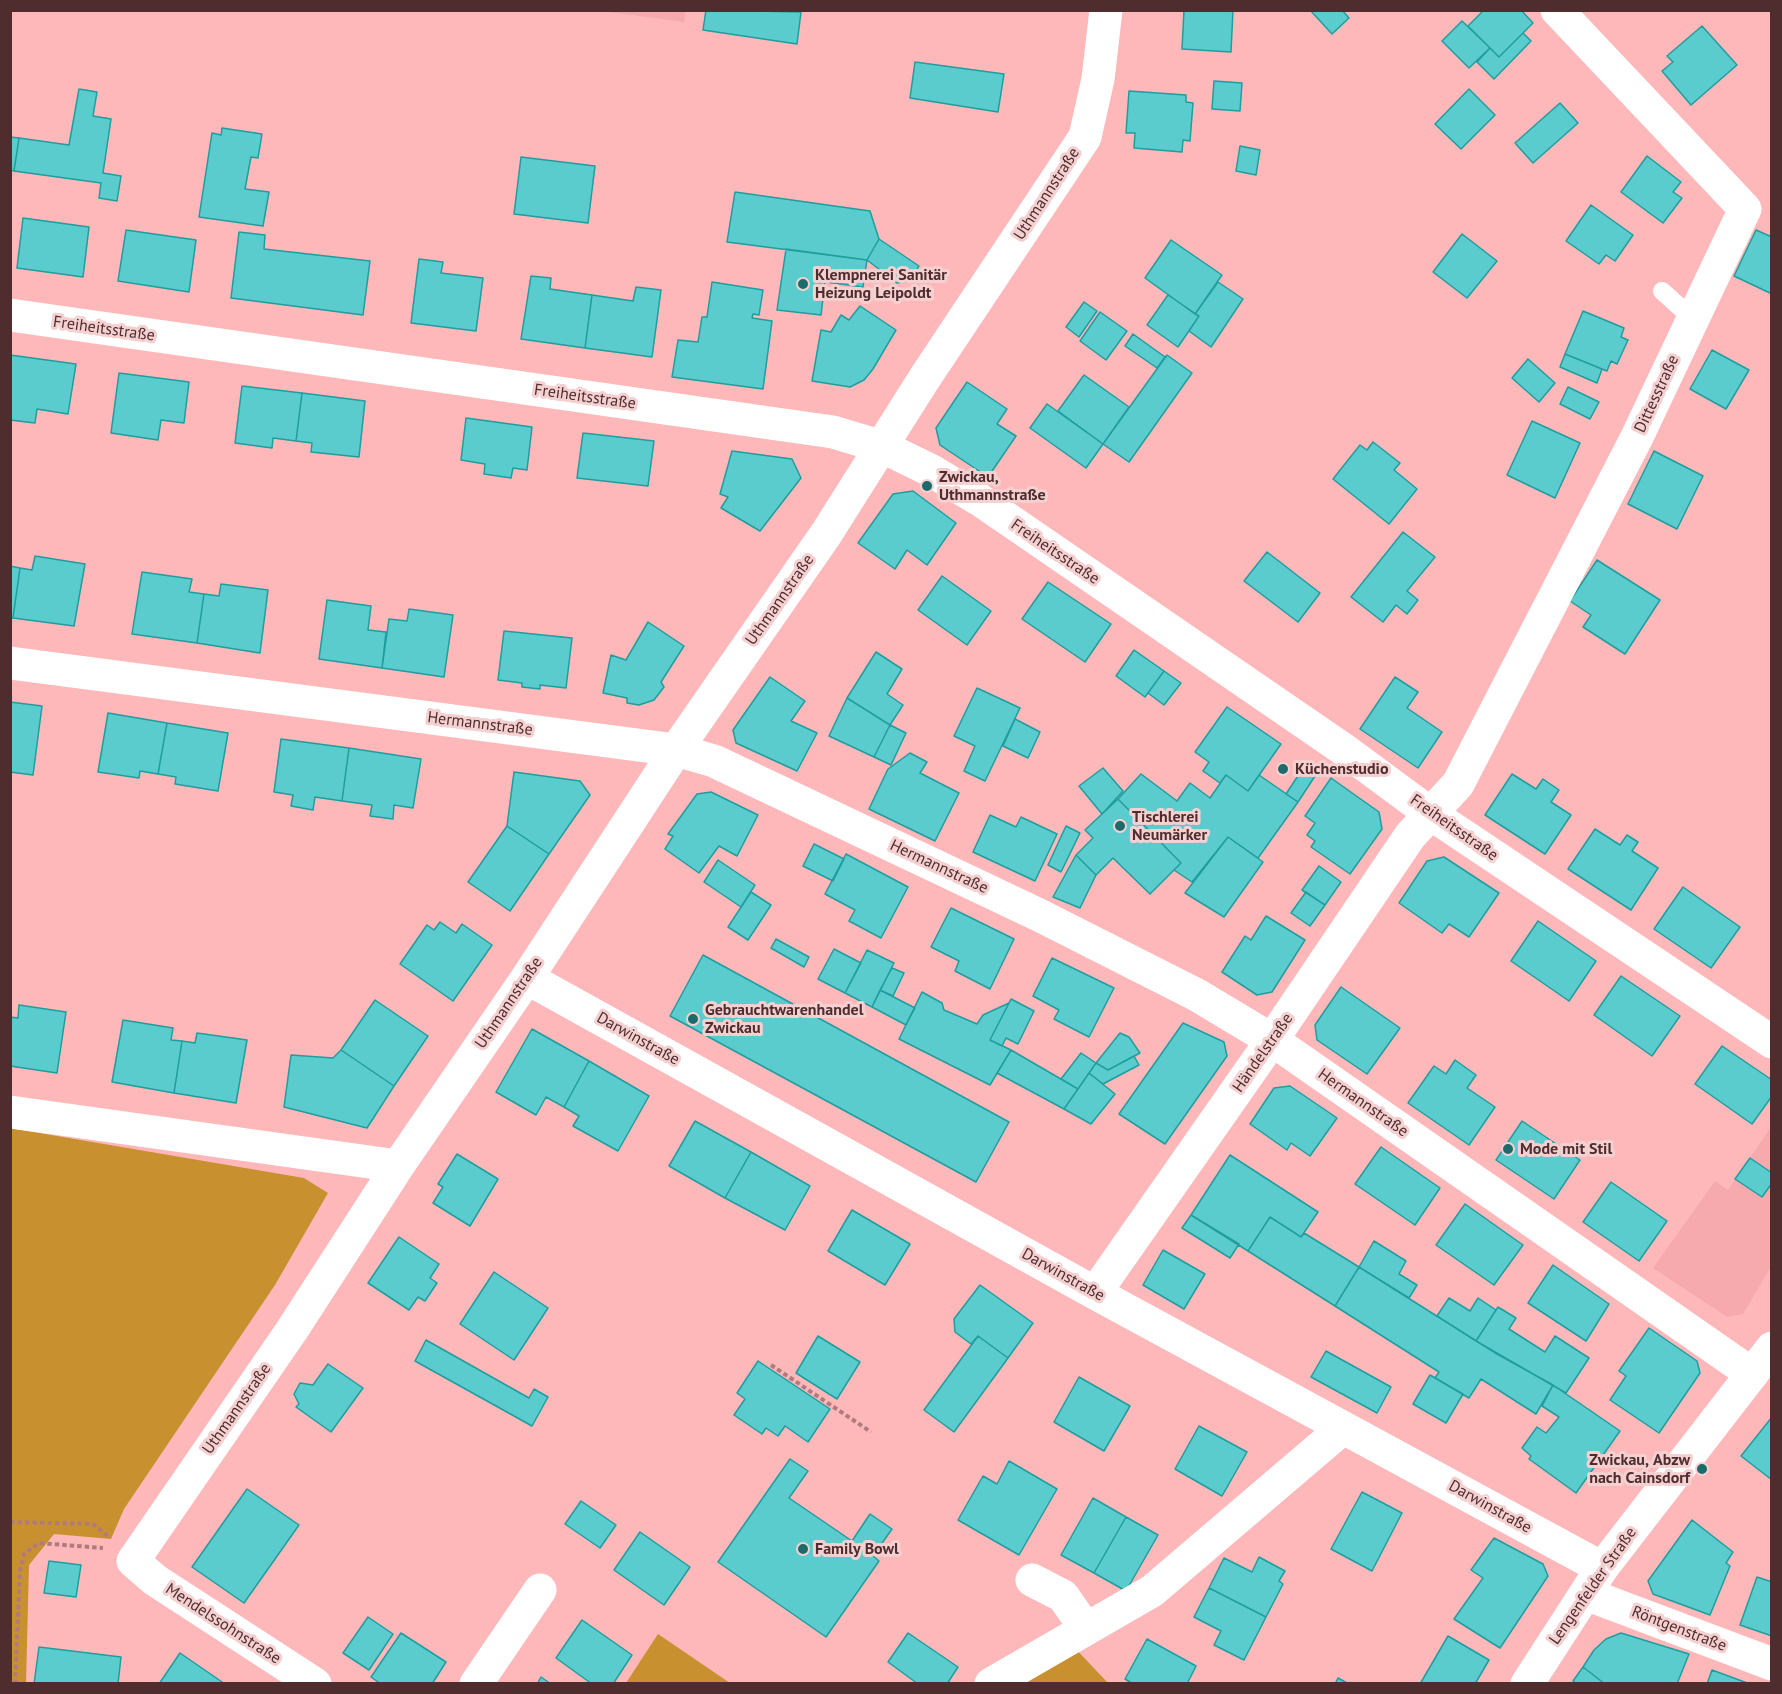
<!DOCTYPE html>
<meta charset="utf-8">
<style>
body{margin:0}
#map{position:relative;width:1782px;height:1694px;overflow:hidden;background:#feb8ba;font-family:"PT Sans",sans-serif}
canvas{display:block}
.frame{position:absolute;inset:0;border:12px solid #4f2d2f;pointer-events:none}
</style>
<div id="map">
<canvas width="1782" height="1694"></canvas>
<div class="frame"></div>
</div>
<script>
const context = document.querySelector('canvas').getContext('2d');
context.lineJoin = 'round';
function fillPath(path, color) { context.fillStyle = color; context.fill(path, 'evenodd'); }
const toPath = rows => new Path2D(rows.map(r => 'M' + r).join(''));
function strokePath(path, color, width, dash) { context.strokeStyle = color; context.lineWidth = width; context.lineCap = dash ? 'butt' : 'round'; context.setLineDash(dash || []); context.stroke(path); }
function drawText(font, color, halo, rows, align = 'center') {
  context.font = font + ' "PT Sans",sans-serif'; context.lineWidth = 6; context.setLineDash([]); context.textBaseline = 'middle'; context.strokeStyle = halo; context.fillStyle = color; for (const [text, x, y, turn = 0] of rows) {
    context.save(); context.translate(x, y); context.rotate((+turn || 0) * Math.PI / 180); context.textAlign = isNaN(turn) ? turn : align; if (halo) context.strokeText(text, 0, 0); context.fillText(text, 0, 0); context.restore();
  }
}
fillPath(toPath([
 [602,11,686,11,684,22],
 [1771,1127,1771,1267,1743,1314,1727,1317,1653,1268,1715,1181,1728,1190]
]), '#f6aaad');
fillPath(toPath([
 [10,1128,304,1178,328,1193,275,1285,124,1509,111,1539,54,1534,29,1565,26,1684,10,1683],
 [658,1634,730,1683,626,1683],
 [1073,1646,1108,1683,1028,1683,1022,1675]
]), '#c99030');
const building = toPath([
 [706,10,801,12,797,44,703,30,706,10],
 [1184,10,1233,10,1231,52,1182,49,1184,10],
 [1310,10,1342,10,1349,18,1332,34,1310,10],
 [1484,10,1521,10,1533,23,1499,57,1468,26,1484,10],
 [1462,21,1490,48,1469,68,1442,41,1462,21],
 [1702,26,1737,65,1691,105,1662,71,1673,62,1667,56,1702,26],
 [1523,33,1531,41,1494,79,1477,62,1490,48,1499,57,1523,33],
 [915,62,1004,74,998,112,910,98,915,62],
 [1214,81,1242,83,1240,111,1212,109,1214,81],
 [79,89,97,92,93,116,111,119,103,173,121,176,117,201,99,198,101,183,14,171,19,138,69,145,79,89],
 [1469,89,1495,115,1461,149,1435,124,1469,89],
 [1129,91,1186,95,1186,102,1193,103,1190,141,1183,140,1182,152,1134,148,1135,133,1126,133,1129,91],
 [1560,103,1578,123,1533,163,1515,143,1560,103],
 [222,128,262,134,258,158,251,157,245,189,269,192,263,226,199,217,212,133,221,135,222,128],
 [10,137,19,138,14,171,10,170,10,137],
 [1240,146,1260,150,1256,175,1236,171,1240,146],
 [1647,156,1681,182,1673,192,1682,198,1663,223,1621,192,1647,156],
 [521,157,595,166,588,223,514,214,521,157],
 [735,192,870,211,879,239,867,260,727,242,735,192],
 [1591,205,1633,235,1615,261,1606,255,1599,264,1566,241,1591,205],
 [23,218,89,227,83,277,17,268,23,218],
 [126,230,196,240,189,292,118,281,126,230],
 [1756,230,1772,237,1772,294,1734,276,1756,230],
 [239,232,265,235,264,249,370,261,363,315,231,298,239,232],
 [1462,234,1497,261,1467,298,1433,272,1462,234],
 [879,239,919,266,909,281,897,283,867,260,879,239],
 [1171,240,1222,275,1195,314,1145,278,1171,240],
 [786,249,867,260,863,287,825,282,821,315,777,310,786,249],
 [419,259,443,262,441,273,483,278,476,331,411,323,419,259],
 [531,276,551,278,550,289,592,295,585,348,521,339,531,276],
 [712,282,763,290,759,315,753,314,752,318,772,321,763,389,672,377,678,340,698,342,702,317,707,317,712,282],
 [1218,282,1243,299,1211,347,1189,331,1199,316,1195,314,1218,282],
 [636,287,661,290,652,357,585,348,592,295,633,301,636,287],
 [1168,295,1199,316,1178,347,1147,325,1168,295],
 [1084,302,1097,311,1079,337,1066,327,1084,302],
 [860,306,896,330,873,369,864,380,850,387,812,381,821,330,831,332,841,315,849,320,860,306],
 [1583,311,1624,328,1621,337,1628,340,1617,364,1611,361,1607,371,1565,354,1583,311],
 [1100,312,1127,331,1106,360,1080,341,1100,312],
 [1133,334,1165,357,1157,368,1125,346,1133,334],
 [1712,350,1749,370,1726,409,1690,389,1712,350],
 [1565,354,1602,369,1597,383,1560,367,1565,354],
 [10,355,76,364,68,414,37,409,35,423,10,420,10,355],
 [1167,355,1192,373,1129,462,1103,444,1167,355],
 [1528,359,1555,383,1539,402,1512,378,1528,359],
 [119,373,189,382,184,423,161,420,158,440,111,433,119,373],
 [1084,375,1129,407,1103,444,1058,411,1084,375],
 [967,382,1007,409,997,424,1016,436,988,477,940,445,936,428,967,382],
 [242,386,302,393,296,441,273,438,272,448,235,443,242,386],
 [1568,387,1599,402,1590,419,1560,404,1568,387],
 [302,393,365,401,359,457,311,452,312,443,296,441,302,393],
 [1047,404,1103,444,1086,468,1030,428,1047,404],
 [466,418,532,427,527,470,513,468,511,478,484,474,485,464,461,460,466,418],
 [1532,421,1580,443,1555,498,1507,475,1532,421],
 [583,433,654,441,648,486,577,478,583,433],
 [1373,442,1400,463,1394,470,1417,489,1389,524,1333,479,1360,445,1367,450,1373,442],
 [732,451,792,459,801,478,760,531,721,508,728,497,720,494,732,451],
 [1654,451,1703,476,1677,529,1628,504,1654,451],
 [913,491,956,523,927,565,907,550,895,569,858,543,893,494,913,491],
 [1403,532,1435,557,1407,591,1418,600,1407,614,1396,605,1383,622,1351,597,1403,532],
 [1267,552,1320,593,1298,622,1244,581,1267,552],
 [35,556,85,564,74,626,13,618,20,568,32,570,35,556],
 [1597,560,1660,600,1625,654,1583,627,1591,615,1570,601,1597,560],
 [10,566,20,568,13,618,10,618,10,566],
 [142,572,192,579,189,592,204,594,197,643,132,634,142,572],
 [942,576,991,611,967,645,918,610,942,576],
 [1048,582,1111,624,1085,662,1022,619,1048,582],
 [221,584,268,590,260,653,197,643,204,594,219,596,221,584],
 [327,600,371,606,368,630,386,632,382,668,319,659,327,600],
 [409,609,453,615,444,677,382,668,389,619,407,621,409,609],
 [648,622,684,646,661,682,664,687,654,700,639,705,627,703,627,698,603,693,611,655,626,660,648,622],
 [504,631,572,638,566,688,540,685,540,689,522,687,522,683,498,680,504,631],
 [1134,650,1164,671,1145,697,1116,676,1134,650],
 [876,652,902,669,887,694,903,705,890,725,847,698,876,652],
 [1164,671,1181,683,1164,705,1148,693,1164,671],
 [770,677,805,701,791,721,817,733,797,771,736,743,733,730,770,677],
 [1395,677,1418,692,1407,708,1442,732,1418,768,1360,729,1395,677],
 [977,688,1020,708,985,781,964,771,975,746,954,736,977,688],
 [847,698,890,725,874,757,829,736,847,698],
 [10,702,42,706,33,775,10,772,10,702],
 [1227,707,1281,744,1248,791,1226,775,1220,783,1203,771,1209,762,1195,752,1227,707],
 [108,713,167,723,158,774,140,771,139,778,98,772,108,713],
 [1015,719,1040,732,1028,758,1003,746,1015,719],
 [167,723,228,733,218,791,175,784,176,777,158,774,167,723],
 [890,725,906,733,891,765,874,757,890,725],
 [281,739,349,748,342,801,315,797,313,810,291,806,293,795,274,792,281,739],
 [349,748,421,759,413,808,394,805,393,819,370,816,372,805,342,801,349,748],
 [910,753,927,762,920,773,959,793,935,841,869,809,888,769,910,753],
 [1307,762,1319,770,1298,802,1286,794,1307,762],
 [1103,768,1123,791,1102,814,1079,786,1103,768],
 [514,772,580,781,590,795,549,854,507,826,514,772],
 [1141,774,1177,801,1190,783,1210,798,1226,775,1248,791,1259,775,1298,802,1258,858,1228,837,1192,882,1174,870,1181,863,1118,799,1141,774],
 [1512,774,1536,789,1543,779,1559,790,1551,802,1571,815,1545,854,1485,815,1512,774],
 [1331,778,1379,812,1382,829,1350,874,1311,847,1315,841,1307,835,1315,823,1305,816,1331,778],
 [711,792,758,815,737,856,719,846,699,873,665,849,673,836,668,834,697,794,711,792],
 [1118,799,1181,863,1150,894,1113,858,1096,875,1076,855,1093,838,1085,830,1118,799],
 [990,815,1016,827,1021,817,1057,834,1035,881,973,852,990,815],
 [507,826,549,854,510,911,468,882,507,826],
 [1066,826,1080,833,1061,872,1048,865,1066,826],
 [1595,829,1620,845,1627,835,1638,842,1632,851,1658,868,1631,910,1568,869,1595,829],
 [1228,837,1263,862,1224,917,1185,893,1228,837],
 [814,844,844,859,833,881,803,866,814,844],
 [846,854,908,887,881,938,849,921,855,910,825,894,846,854],
 [1076,855,1096,875,1080,908,1053,897,1076,855],
 [1444,857,1499,893,1469,937,1449,924,1442,933,1399,903,1427,861,1444,857],
 [718,860,755,885,741,907,704,882,718,860],
 [1319,866,1341,882,1325,905,1302,890,1319,866],
 [1683,887,1740,927,1711,968,1654,929,1683,887],
 [751,892,771,905,748,940,728,927,751,892],
 [1306,892,1325,905,1310,926,1291,913,1306,892],
 [951,908,1014,939,990,989,955,971,959,961,931,947,951,908],
 [1266,916,1305,940,1272,992,1257,995,1222,972,1245,936,1251,940,1266,916],
 [1538,921,1596,961,1569,1001,1511,961,1538,921],
 [440,922,456,933,462,924,492,945,453,1001,400,964,427,925,434,930,440,922],
 [776,939,809,957,804,967,771,948,776,939],
 [834,949,861,963,845,993,818,979,834,949],
 [867,950,894,963,872,1007,845,993,867,950],
 [703,955,1009,1122,976,1182,670,1016,703,955],
 [1052,958,1114,988,1089,1037,1054,1019,1059,1010,1033,996,1052,958],
 [892,968,904,973,893,996,880,990,892,968],
 [1621,976,1680,1016,1652,1056,1594,1015,1621,976],
 [1341,987,1400,1028,1367,1074,1317,1040,1315,1025,1341,987],
 [880,990,915,1008,906,1025,872,1007,880,990],
 [922,992,942,1003,944,1010,977,1024,983,1015,1009,1003,990,1040,1011,1050,990,1085,899,1039,922,992],
 [1011,999,1034,1011,1018,1044,1006,1038,1002,1046,990,1040,1011,999],
 [375,1000,428,1036,394,1086,341,1050,375,1000],
 [19,1005,66,1012,57,1073,10,1066,10,1017,18,1018,19,1005],
 [123,1020,173,1028,171,1040,182,1041,174,1093,112,1082,123,1020],
 [1183,1023,1224,1042,1227,1056,1165,1144,1119,1114,1183,1023],
 [532,1029,589,1061,564,1107,546,1097,536,1115,496,1092,532,1029],
 [197,1033,247,1040,236,1103,174,1093,182,1041,195,1043,197,1033],
 [1120,1033,1129,1037,1140,1053,1108,1070,1096,1063,1120,1033],
 [1722,1046,1772,1080,1772,1096,1752,1124,1695,1084,1722,1046],
 [341,1050,394,1086,367,1128,284,1107,291,1055,333,1058,341,1050],
 [1011,1050,1078,1089,1064,1109,997,1073,1011,1050],
 [1081,1053,1096,1063,1078,1089,1061,1079,1081,1053],
 [1134,1056,1139,1065,1103,1084,1089,1073,1096,1063,1108,1070,1134,1056],
 [1455,1060,1476,1075,1467,1088,1495,1107,1469,1145,1408,1103,1434,1066,1446,1074,1455,1060],
 [589,1061,649,1096,618,1151,573,1126,579,1116,564,1107,589,1061],
 [1089,1073,1115,1094,1091,1124,1064,1109,1089,1073],
 [1290,1086,1337,1118,1310,1156,1291,1143,1287,1150,1250,1124,1274,1088,1290,1086],
 [695,1121,751,1152,725,1198,669,1166,695,1121],
 [1522,1121,1580,1160,1554,1199,1496,1160,1522,1121],
 [1381,1147,1440,1188,1415,1225,1355,1184,1381,1147],
 [751,1152,810,1186,785,1230,725,1198,751,1152],
 [457,1154,498,1179,470,1226,433,1203,443,1187,438,1184,457,1154],
 [1230,1155,1318,1212,1301,1237,1270,1217,1248,1251,1191,1215,1230,1155],
 [1750,1158,1772,1173,1772,1183,1762,1197,1735,1179,1750,1158],
 [1611,1182,1667,1221,1639,1261,1583,1222,1611,1182],
 [1465,1204,1523,1245,1494,1285,1436,1245,1465,1204],
 [852,1210,910,1244,885,1285,828,1251,852,1210],
 [1191,1215,1239,1244,1230,1258,1182,1228,1191,1215],
 [1270,1217,1301,1237,1304,1233,1359,1267,1335,1306,1248,1251,1270,1217],
 [399,1237,439,1264,430,1278,437,1283,425,1301,418,1297,409,1310,368,1283,399,1237],
 [1374,1241,1406,1261,1399,1274,1417,1285,1409,1298,1359,1267,1374,1241],
 [1163,1250,1205,1274,1184,1309,1143,1285,1163,1250],
 [1553,1265,1609,1304,1586,1341,1528,1303,1553,1265],
 [1359,1267,1497,1354,1553,1385,1536,1414,1481,1379,1469,1398,1435,1378,1439,1372,1335,1306,1359,1267],
 [494,1272,548,1308,514,1360,460,1324,494,1272],
 [980,1285,1033,1323,1008,1358,978,1336,971,1344,955,1332,954,1319,980,1285],
 [1449,1298,1470,1311,1478,1298,1496,1310,1476,1341,1437,1316,1449,1298],
 [1498,1307,1516,1318,1509,1329,1545,1352,1555,1336,1589,1358,1566,1393,1476,1341,1498,1307],
 [1649,1328,1697,1361,1700,1373,1659,1433,1610,1400,1626,1376,1619,1371,1649,1328],
 [818,1336,860,1362,837,1399,796,1373,818,1336],
 [978,1336,1008,1358,954,1432,924,1410,978,1336],
 [426,1340,529,1398,534,1389,548,1397,532,1426,415,1361,426,1340],
 [1326,1351,1391,1387,1377,1413,1311,1377,1326,1351],
 [758,1361,830,1409,808,1442,785,1426,778,1436,766,1428,762,1434,734,1415,745,1399,737,1393,758,1361],
 [328,1364,363,1388,331,1432,296,1407,299,1404,294,1394,300,1383,313,1385,328,1364],
 [1430,1375,1463,1394,1446,1423,1413,1404,1430,1375],
 [1079,1377,1130,1406,1104,1451,1054,1422,1079,1377],
 [1553,1385,1620,1431,1576,1493,1529,1459,1531,1456,1522,1448,1537,1427,1546,1433,1559,1417,1542,1406,1553,1385],
 [1772,1417,1772,1480,1741,1456,1772,1417],
 [1199,1426,1247,1452,1222,1496,1175,1469,1199,1426],
 [790,1459,808,1471,789,1498,852,1541,870,1514,892,1529,873,1556,879,1561,826,1637,718,1562,790,1459],
 [1009,1461,1057,1489,1019,1555,958,1520,983,1476,997,1484,1009,1461],
 [247,1489,299,1525,244,1603,192,1567,247,1489],
 [1362,1492,1402,1513,1372,1571,1331,1549,1362,1492],
 [1093,1498,1126,1517,1094,1573,1061,1555,1093,1498],
 [581,1501,616,1525,600,1548,565,1524,581,1501],
 [1126,1517,1158,1535,1126,1591,1094,1573,1126,1517],
 [1692,1520,1733,1552,1726,1563,1730,1566,1710,1615,1653,1594,1648,1581,1692,1520],
 [640,1532,690,1567,664,1605,614,1570,640,1532],
 [1494,1538,1543,1564,1548,1576,1500,1648,1454,1619,1483,1578,1471,1570,1494,1538],
 [1259,1557,1285,1571,1279,1581,1283,1584,1266,1617,1209,1588,1224,1558,1252,1572,1259,1557],
 [49,1561,81,1565,76,1597,44,1593,49,1561],
 [1757,1577,1772,1582,1772,1636,1740,1625,1757,1577],
 [1209,1588,1266,1617,1244,1660,1214,1645,1221,1631,1194,1617,1209,1588],
 [368,1617,393,1634,369,1670,343,1653,368,1617],
 [582,1620,632,1655,613,1684,592,1684,556,1658,582,1620],
 [401,1633,446,1662,432,1684,381,1684,371,1677,401,1633],
 [908,1633,958,1667,947,1684,918,1684,888,1662,908,1633],
 [1621,1633,1689,1654,1677,1684,1605,1684,1583,1667,1594,1650,1606,1639,1621,1633],
 [1448,1636,1489,1660,1475,1684,1420,1684,1448,1636],
 [1147,1639,1196,1666,1187,1684,1133,1684,1125,1679,1147,1639],
 [39,1647,121,1657,118,1684,34,1684,39,1647],
 [180,1653,225,1684,159,1684,180,1653],
 [1583,1667,1605,1684,1577,1684,1573,1681,1583,1667],
 [1712,1670,1750,1684,1707,1684,1712,1670],
 [541,1677,551,1684,537,1684,541,1677],
 [1338,1678,1349,1684,1335,1684,1338,1678]
]);
fillPath(building, '#5bcccd');
strokePath(building, '#1f9d9f', 1.5);
strokePath(toPath([
 [771,1365,871,1432],
 [10,1522,93,1524,110,1538],
 [15,1684,20,1570,24,1554,39,1543,103,1548]
]), '#b17b7d', 4, [4.5, 3]);
strokePath(toPath([
 [1662,291,1692,318]
]), '#fff', 18);
strokePath(toPath([
 [10,663,676,750,714,761,1039,915,1197,995,1272,1040,1752,1374],
 [527,978,1095,1293,1602,1568],
 [10,1112,398,1166],
 [1095,1293,1272,1040,1410,836,1458,784,1637,437,1745,209,1557,10],
 [1032,1580,1063,1596,1086,1629],
 [1586,1594,1772,1664],
 [315,1684,155,1580,133,1561,292,1330,398,1166,527,978,676,750,826,534,924,379,1085,137,1098,79,1106,10],
 [476,1684,540,1590],
 [991,1684,1152,1591,1343,1428]
]), '#fff', 33);
strokePath(toPath([
 [10,315,833,432,883,447,930,470,980,500,1343,749,1431,814,1772,1042]
]), '#fff', 33);
strokePath(toPath([
 [1527,1684,1602,1568,1772,1348]
]), '#fff', 33);
for (const [x, y, r, color] of [
 [803,284,6,"#1d6a6b"],
 [927,486,6,"#1d6a6b"],
 [1283,769,6,"#1d6a6b"],
 [1120,826,6,"#1d6a6b"],
 [693,1019,6,"#1d6a6b"],
 [1508,1149,6,"#1d6a6b"],
 [1702,1469,6,"#1d6a6b"],
 [803,1549,6,"#1d6a6b"]
]) { const dot = new Path2D(); dot.arc(x, y, r, 0, 2 * Math.PI); context.fillStyle = color; context.fill(dot); strokePath(dot, '#f4d0d1', 2); }
drawText('16px', '#4f2d2f', '#f4d0d1', [
 ["Uthmannstraße",1047,194,-57],
 ["Freiheitsstraße",104,329,8],
 ["Dittesstraße",1657,394,-65],
 ["Freiheitsstraße",585,397,8],
 ["Freiheitsstraße",1055,552,34],
 ["Uthmannstraße",780,600,-55],
 ["Hermannstraße",480,724,7],
 ["Freiheitsstraße",1454,828,35],
 ["Hermannstraße",939,867,25],
 ["Uthmannstraße",509,1003,-56],
 ["Darwinstraße",638,1039,29],
 ["Händelstraße",1263,1053,-55],
 ["Hermannstraße",1363,1103,35],
 ["Darwinstraße",1063,1275,29],
 ["Uthmannstraße",237,1409,-55],
 ["Darwinstraße",1490,1507,29],
 ["Lengenfelder Straße",1593,1586,-55],
 ["Mendelssohnstraße",223,1624,33],
 ["Röntgenstraße",1679,1629,21]
]);
drawText('bold 16px', '#4f2d2f', '#f4d0d1', [
 ["Klempnerei Sanitär",815,275],
 ["Heizung Leipoldt",815,293],
 ["Zwickau,",939,477],
 ["Uthmannstraße",939,495],
 ["Küchenstudio",1295,769],
 ["Tischlerei",1132,817],
 ["Neumärker",1132,835],
 ["Gebrauchtwarenhandel",705,1010],
 ["Zwickau",705,1028],
 ["Mode mit Stil",1520,1149],
 ["Zwickau, Abzw",1690,1460,"right"],
 ["nach Cainsdorf",1690,1478,"right"],
 ["Family Bowl",815,1549]
], 'left');
</script>
